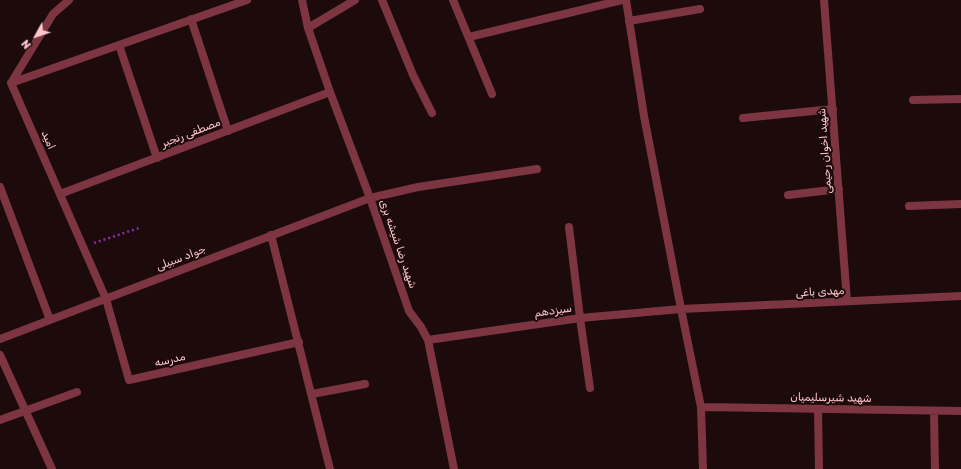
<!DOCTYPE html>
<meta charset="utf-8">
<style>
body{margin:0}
#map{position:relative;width:961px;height:469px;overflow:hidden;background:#1d0b0c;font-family:Rubik,sans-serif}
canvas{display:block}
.north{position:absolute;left:16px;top:16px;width:40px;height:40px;-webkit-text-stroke:3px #1d0b0c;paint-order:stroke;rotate:230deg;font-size:11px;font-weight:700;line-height:16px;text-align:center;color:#ffc6cc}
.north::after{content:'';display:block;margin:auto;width:14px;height:18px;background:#ffc6cc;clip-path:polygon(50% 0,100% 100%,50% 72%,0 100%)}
</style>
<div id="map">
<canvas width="961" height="469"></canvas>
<div class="north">N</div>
</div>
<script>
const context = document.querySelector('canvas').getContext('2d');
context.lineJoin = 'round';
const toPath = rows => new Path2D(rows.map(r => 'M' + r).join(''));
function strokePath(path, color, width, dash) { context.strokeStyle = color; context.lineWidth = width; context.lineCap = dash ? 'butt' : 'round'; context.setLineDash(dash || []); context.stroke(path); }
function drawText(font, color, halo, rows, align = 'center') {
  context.font = font + ' Rubik,Cairo,sans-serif'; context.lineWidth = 4; context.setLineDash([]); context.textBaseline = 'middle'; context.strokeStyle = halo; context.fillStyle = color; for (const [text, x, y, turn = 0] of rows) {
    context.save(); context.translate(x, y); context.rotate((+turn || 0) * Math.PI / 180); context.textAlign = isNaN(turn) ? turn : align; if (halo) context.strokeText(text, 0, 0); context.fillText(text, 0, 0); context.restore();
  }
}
strokePath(toPath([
 [94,243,139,228]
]), '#8b2aaf', 2.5, [2, 3]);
strokePath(toPath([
 [191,19,228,131]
]), '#7d3542', 8);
strokePath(toPath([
 [69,0,53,14,11,83,106,299,129,380,299,342],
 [302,0,308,28,330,92,370,198,409,311,421,327,428,340,454,469],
 [382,0,413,75,432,113],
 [453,0,492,94],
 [626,0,644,116,681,309,701,407,703,469],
 [824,0,847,301],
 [629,21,700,9],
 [308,28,355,0],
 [469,37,622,0],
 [119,45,157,158],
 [11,83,247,0],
 [913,100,961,99],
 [743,118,833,109],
 [0,187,50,320],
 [60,194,330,92],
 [788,195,839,189],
 [909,206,961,204],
 [569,227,580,318,590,388],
 [271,235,330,469],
 [0,339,370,198,418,187,537,169],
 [428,340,580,318,681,309,961,296],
 [0,355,52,469],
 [312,394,365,384],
 [701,407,961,411],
 [818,409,819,469],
 [934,411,935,469],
 [0,420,77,392]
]), '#7d3542', 8);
drawText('11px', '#ffc6cc', '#1d0b0c', [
 ["مصطفی رنجبر",191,133,-21],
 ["امید",48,140,66],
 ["شهید اخوان رحیمی",825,151,-94],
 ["شهید رضا شیشه بری",398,244,71],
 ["جواد سبیلی",181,258,-21],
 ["مهدی باغی",820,292,-3],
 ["سیزدهم",553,311,-8],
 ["مدرسه",170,360,-13],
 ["شهید شیرسلیمیان",831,398,1]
]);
</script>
